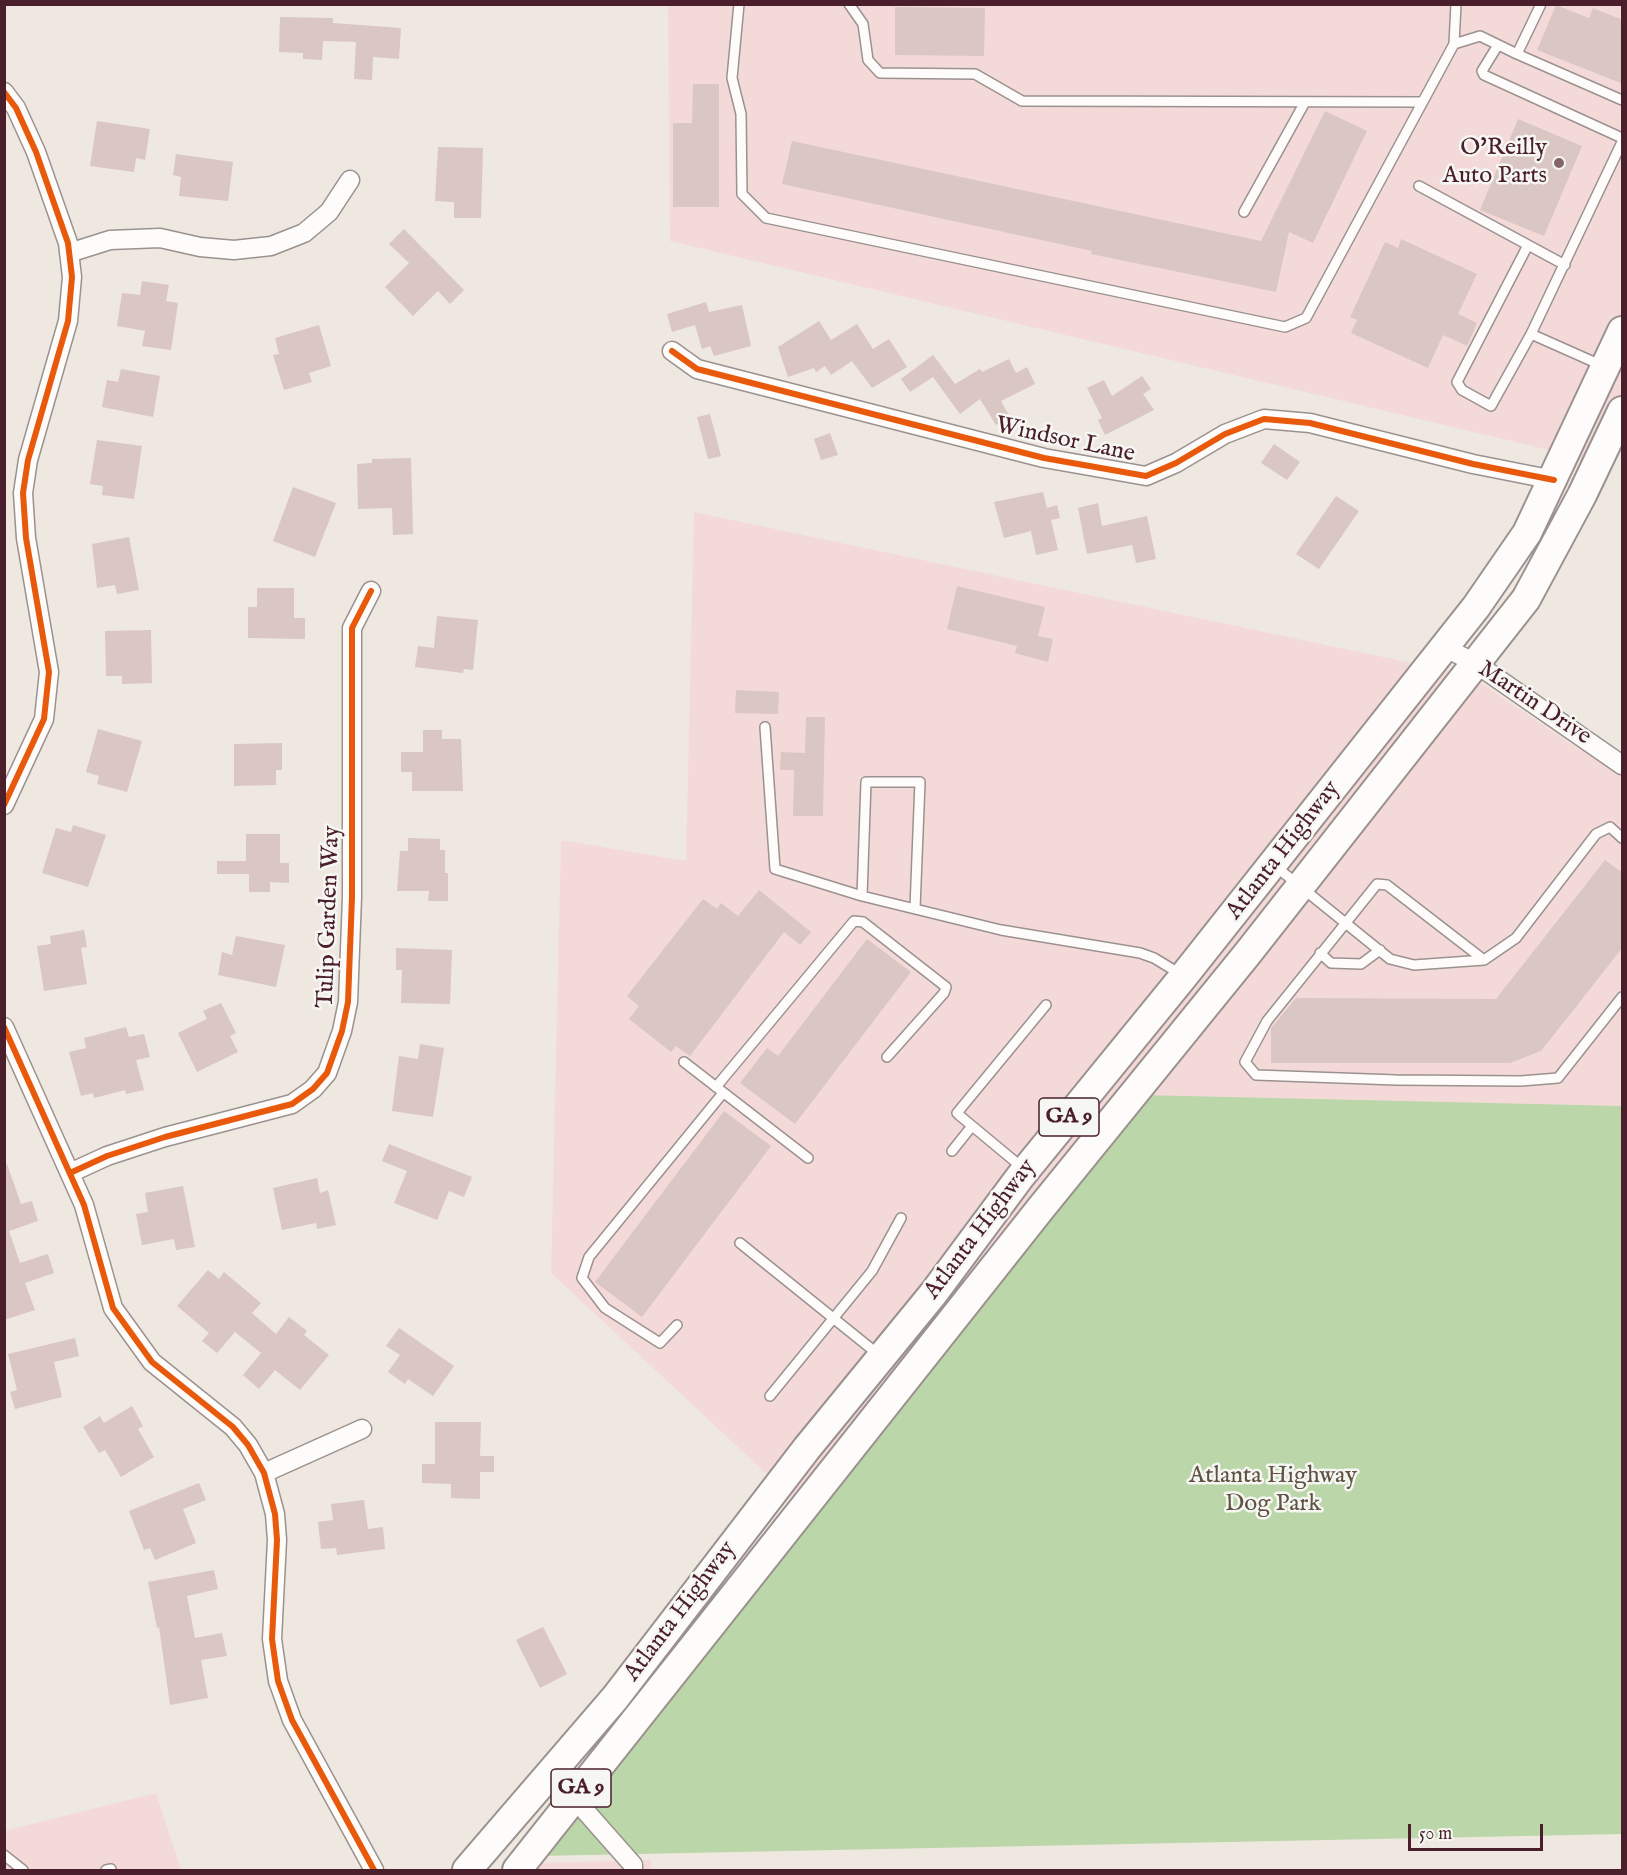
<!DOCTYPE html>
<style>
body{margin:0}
#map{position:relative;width:1627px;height:1875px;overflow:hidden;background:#efe8e0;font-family:"IM FELL English",serif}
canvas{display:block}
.frame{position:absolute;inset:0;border:6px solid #4a1f2b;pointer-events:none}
.scale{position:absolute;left:1408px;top:1824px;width:135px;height:27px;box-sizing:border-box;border:3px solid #4a1f2b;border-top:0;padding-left:8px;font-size:18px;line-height:21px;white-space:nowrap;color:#4a1f2b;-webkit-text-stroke:4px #f6f6f2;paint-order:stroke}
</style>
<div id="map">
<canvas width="1627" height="1875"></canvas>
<div class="frame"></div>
<div class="scale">50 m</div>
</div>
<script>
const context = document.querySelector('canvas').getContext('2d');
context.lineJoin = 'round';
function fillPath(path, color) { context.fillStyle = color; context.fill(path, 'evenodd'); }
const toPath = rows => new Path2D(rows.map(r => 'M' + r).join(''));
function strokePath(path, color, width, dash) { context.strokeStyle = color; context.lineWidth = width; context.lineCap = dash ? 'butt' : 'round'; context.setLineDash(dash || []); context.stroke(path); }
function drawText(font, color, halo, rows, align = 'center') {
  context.font = font + ' "IM FELL English",serif'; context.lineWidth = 5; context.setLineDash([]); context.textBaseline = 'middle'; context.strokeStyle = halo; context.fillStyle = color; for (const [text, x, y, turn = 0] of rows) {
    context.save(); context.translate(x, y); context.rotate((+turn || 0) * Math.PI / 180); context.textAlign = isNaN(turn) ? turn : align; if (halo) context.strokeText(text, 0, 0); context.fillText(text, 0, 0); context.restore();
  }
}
fillPath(toPath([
 [668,5,1622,5,1622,416,1598,469,1545,449,670,241],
 [694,512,1469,675,1577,748,1622,764,1622,1107,812,1516,551,1273,561,840,686,861],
 [156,1793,181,1870,5,1870,4,1831],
 [651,1860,651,1870,533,1870,541,1863]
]), '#f3dad8');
fillPath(toPath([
 [1140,1095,1622,1106,1622,1834,538,1856]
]), '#bbd6a8');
fillPath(toPath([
 [1556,5,1589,18,1593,8,1623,20,1623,84,1537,50],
 [895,7,985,8,984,56,895,55],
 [280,17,333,18,333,23,401,28,399,59,373,57,372,80,354,79,356,42,323,41,322,60,303,59,303,53,279,52],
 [693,84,719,84,719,207,673,207,673,123,692,123],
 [1325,111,1367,131,1313,243,1289,232,1276,292,1091,254,1092,251,782,184,792,141,1261,241],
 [1518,119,1582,146,1544,236,1480,210],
 [97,121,150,129,145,160,136,158,134,172,90,166],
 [438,147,483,148,481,218,454,218,454,202,435,201],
 [176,154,233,162,228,201,179,196,181,177,173,175],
 [404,229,464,290,450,304,438,291,413,316,385,287,409,263,389,244],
 [1401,239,1477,274,1458,314,1477,323,1467,346,1443,335,1428,368,1351,333,1357,320,1350,317,1385,242,1398,248],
 [142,281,169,285,166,301,178,303,171,350,142,346,145,331,117,326,122,293,140,295],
 [706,302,709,312,742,305,751,346,714,356,710,346,702,349,695,325,672,332,667,314],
 [819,321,831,340,857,324,873,349,889,339,907,367,872,388,852,361,831,375,825,366,816,372,814,368,788,377,778,347],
 [319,325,331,366,309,373,312,382,284,390,273,355,279,354,275,338],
 [933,355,955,384,980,369,982,372,1009,359,1016,373,1027,367,1035,384,1001,401,1010,417,996,425,980,399,960,414,933,377,910,392,901,379],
 [121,369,160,376,153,417,102,407,107,380,118,382],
 [1142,376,1151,389,1143,394,1154,410,1105,435,1098,420,1102,418,1087,388,1104,380,1112,396],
 [710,414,721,456,708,459,697,417],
 [830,433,838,455,821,460,814,439],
 [97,440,142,446,134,499,102,495,103,486,90,484],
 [1274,444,1300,462,1287,480,1261,463],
 [411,458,413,534,393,535,392,508,358,509,357,464,372,463,372,459],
 [293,487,336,503,315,557,273,541],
 [1043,492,1047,508,1057,505,1060,518,1051,520,1058,550,1036,555,1031,531,1004,538,994,502],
 [1336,496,1359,511,1319,569,1296,554],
 [1098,503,1102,526,1147,516,1156,559,1136,563,1132,545,1087,554,1078,508],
 [129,537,139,590,117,594,115,585,97,588,92,544],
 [957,586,1045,607,1038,636,1053,639,1048,662,1015,653,1017,646,947,629],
 [257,588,294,588,294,618,305,618,305,639,248,638,248,607,257,607],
 [437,616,478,620,473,670,464,669,463,673,415,667,418,646,434,648],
 [151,630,152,683,122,684,122,676,106,676,105,631],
 [736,690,779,692,778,714,735,713],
 [806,717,825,717,823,816,793,816,794,770,780,770,781,752,805,753],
 [98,729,142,741,127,792,97,784,99,776,86,772],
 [423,730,442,730,442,739,461,739,463,791,412,791,412,772,401,772,401,752,423,752],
 [282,743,282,770,276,770,276,785,234,786,234,744],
 [73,825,106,835,88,887,42,873,56,828,71,832],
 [246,834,280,834,280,863,289,863,289,883,270,882,270,892,249,892,249,874,217,874,217,861,246,861],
 [408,838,440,839,440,850,445,850,445,873,448,873,448,901,428,901,429,891,397,891,400,851,408,851],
 [1605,860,1623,873,1623,947,1541,1051,1510,1063,1271,1063,1271,1028,1296,998,1496,999],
 [759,890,811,932,800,945,784,932,690,1056,676,1046,671,1052,629,1019,639,1006,627,996,703,899,717,909,721,903,738,916],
 [84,930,87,947,81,948,87,984,44,991,37,946,51,944,50,936],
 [236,936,285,945,276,987,218,975,222,952,232,955],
 [867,939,911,972,795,1124,740,1083,767,1048,778,1056],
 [396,948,452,950,450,1004,401,1003,402,970,396,970],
 [221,1003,236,1033,230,1036,238,1052,197,1072,178,1033,207,1019,203,1011],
 [126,1027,129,1037,144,1034,150,1057,136,1060,144,1090,126,1094,125,1090,94,1098,93,1093,81,1096,69,1052,86,1048,84,1038],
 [420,1044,444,1048,433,1117,392,1111,399,1056,418,1059],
 [724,1111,771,1146,642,1317,595,1282],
 [389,1144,472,1177,464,1197,449,1191,437,1220,394,1203,407,1171,382,1161],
 [4,1164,7,1164,21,1204,32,1201,38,1221,9,1231,20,1263,48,1254,54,1273,25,1283,35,1310,4,1320],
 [317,1178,320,1193,328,1190,336,1225,317,1229,316,1223,282,1230,273,1188],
 [183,1186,195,1247,176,1250,174,1239,142,1245,136,1214,148,1212,145,1193],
 [208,1270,219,1279,224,1272,261,1303,252,1313,276,1334,289,1317,307,1331,304,1335,329,1355,300,1390,275,1370,259,1389,243,1375,261,1353,235,1332,217,1353,202,1341,209,1333,177,1306],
 [399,1328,454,1366,433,1396,408,1379,405,1384,388,1372,400,1355,386,1346],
 [75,1338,79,1356,54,1362,62,1397,15,1409,10,1392,17,1390,8,1354],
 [132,1406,143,1426,138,1429,154,1457,121,1477,105,1450,99,1453,83,1427,100,1416,104,1423],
 [435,1422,481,1422,480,1456,494,1456,494,1472,480,1472,480,1499,451,1498,451,1484,422,1483,422,1464,435,1464],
 [199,1483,206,1500,183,1509,196,1543,155,1560,150,1548,144,1550,129,1511],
 [364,1500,368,1529,383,1527,385,1549,337,1555,336,1548,321,1549,318,1522,333,1520,331,1504],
 [214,1570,218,1589,187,1596,195,1638,222,1633,227,1656,201,1660,208,1698,170,1705,159,1627,157,1628,148,1582],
 [543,1627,567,1674,540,1688,516,1640]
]), '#dac6c2');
const service = toPath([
 [739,4,732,78,741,114,742,194,766,218,1285,327,1306,318,1454,44,1480,36,1517,54],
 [849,4,863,24,868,60,880,73,975,74,1022,101,1422,102],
 [1541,4,1517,54,1622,100],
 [1454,44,1456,4],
 [1498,45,1482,71,1484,75,1622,138],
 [1419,186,1528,245,1457,382,1462,390,1491,406,1531,334,1622,142],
 [1244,212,1305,102],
 [1528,245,1565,265],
 [1531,334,1603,366],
 [765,727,775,869,862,896,1001,930,1140,953,1154,958,1182,975],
 [1275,866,1390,959,1414,965,1484,960,1516,938,1596,834,1610,827,1622,838],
 [862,896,866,782,920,782,915,908],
 [1320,953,1331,963,1361,964,1380,950],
 [1484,960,1387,885,1377,884,1267,1021,1245,1062,1256,1075,1396,1080,1521,1081,1558,1078,1622,997],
 [684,1062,808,1158],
 [716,1087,854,921,863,922,946,987,944,993,887,1057],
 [957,1113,1046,1005],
 [959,1115,1024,1169],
 [952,1151,972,1126],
 [740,1243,879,1355],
 [677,1325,660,1343,605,1308,582,1278,589,1257,723,1093],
 [770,1396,872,1271,901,1218],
 [4,1855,23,1870],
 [106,1870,111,1869]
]);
const minor = toPath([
 [4,92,16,108,36,152,68,243,72,277,68,321,28,460,23,493,26,538,49,672,44,719,4,805],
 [69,253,110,240,160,238,200,247,234,250,271,246,304,233,329,212,350,180],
 [672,351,697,369,1044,458,1146,476,1176,463,1225,434,1264,419,1310,423,1473,464,1554,480],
 [1444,647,1475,663,1622,765],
 [4,1027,84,1205,113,1308,152,1362,233,1427,248,1445,264,1473,275,1514,277,1540,272,1639,278,1681,292,1720,374,1870],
 [70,1173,107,1156,165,1137,292,1104,313,1089,327,1073,342,1031,348,1002,352,897,352,628,371,591],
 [264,1473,362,1429],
 [546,1779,573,1797,633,1865,633,1870]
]);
const primary = toPath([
 [467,1870,615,1698,807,1448,933,1294,1020,1177,1183,977,1476,607,1527,533,1622,331],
 [517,1870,1041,1208,1248,953,1526,599,1582,495,1622,411]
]);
strokePath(service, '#9b918f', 12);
strokePath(minor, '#9b918f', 21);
strokePath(primary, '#9b918f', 32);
strokePath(service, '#fdfcfa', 9);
strokePath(minor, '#fdfcfa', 18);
strokePath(primary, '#fdfcfa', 28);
strokePath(toPath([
 [4,92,16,108,36,152,68,243,72,277,68,321,28,460,23,493,26,538,49,672,44,719,4,805],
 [672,351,697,369,1044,458,1146,476,1176,463,1225,434,1264,419,1310,423,1473,464,1554,480],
 [4,1027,84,1205,113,1308,152,1362,233,1427,248,1445,264,1473,275,1514,277,1540,272,1639,278,1681,292,1720,374,1870],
 [70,1173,107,1156,165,1137,292,1104,313,1089,327,1073,342,1031,348,1002,352,897,352,628,371,591]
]), '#e8590c', 6);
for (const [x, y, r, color] of [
 [1559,163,6,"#84656a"]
]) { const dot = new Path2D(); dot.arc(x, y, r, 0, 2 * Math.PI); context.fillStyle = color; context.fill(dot); strokePath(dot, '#f6f6f2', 2); }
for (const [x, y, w] of [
 [1069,1117,60],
 [581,1788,60]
]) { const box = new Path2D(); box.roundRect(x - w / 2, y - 19, w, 38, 4.5); context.fillStyle = '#f6f6f2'; context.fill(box); strokePath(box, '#4a1f2b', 1.5); }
drawText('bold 22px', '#4a1f2b', null, [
 ["GA 9",1069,1117],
 ["GA 9",581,1788]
]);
drawText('24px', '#4a1f2b', '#f6f6f2', [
 ["O'Reilly",1547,149],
 ["Auto Parts",1547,177]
], 'right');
drawText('24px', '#4a1f2b', '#f6f6f2', [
 ["Windsor Lane",1065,441,12],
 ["Martin Drive",1534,704,34],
 ["Atlanta Highway",1284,851,-52],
 ["Tulip Garden Way",330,917,-88],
 ["Atlanta Highway",981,1230,-53],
 ["Atlanta Highway",681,1612,-53]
]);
drawText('24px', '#5f5243', '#f6f6f2', [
 ["Atlanta Highway",1273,1477],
 ["Dog Park",1273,1505]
]);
</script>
